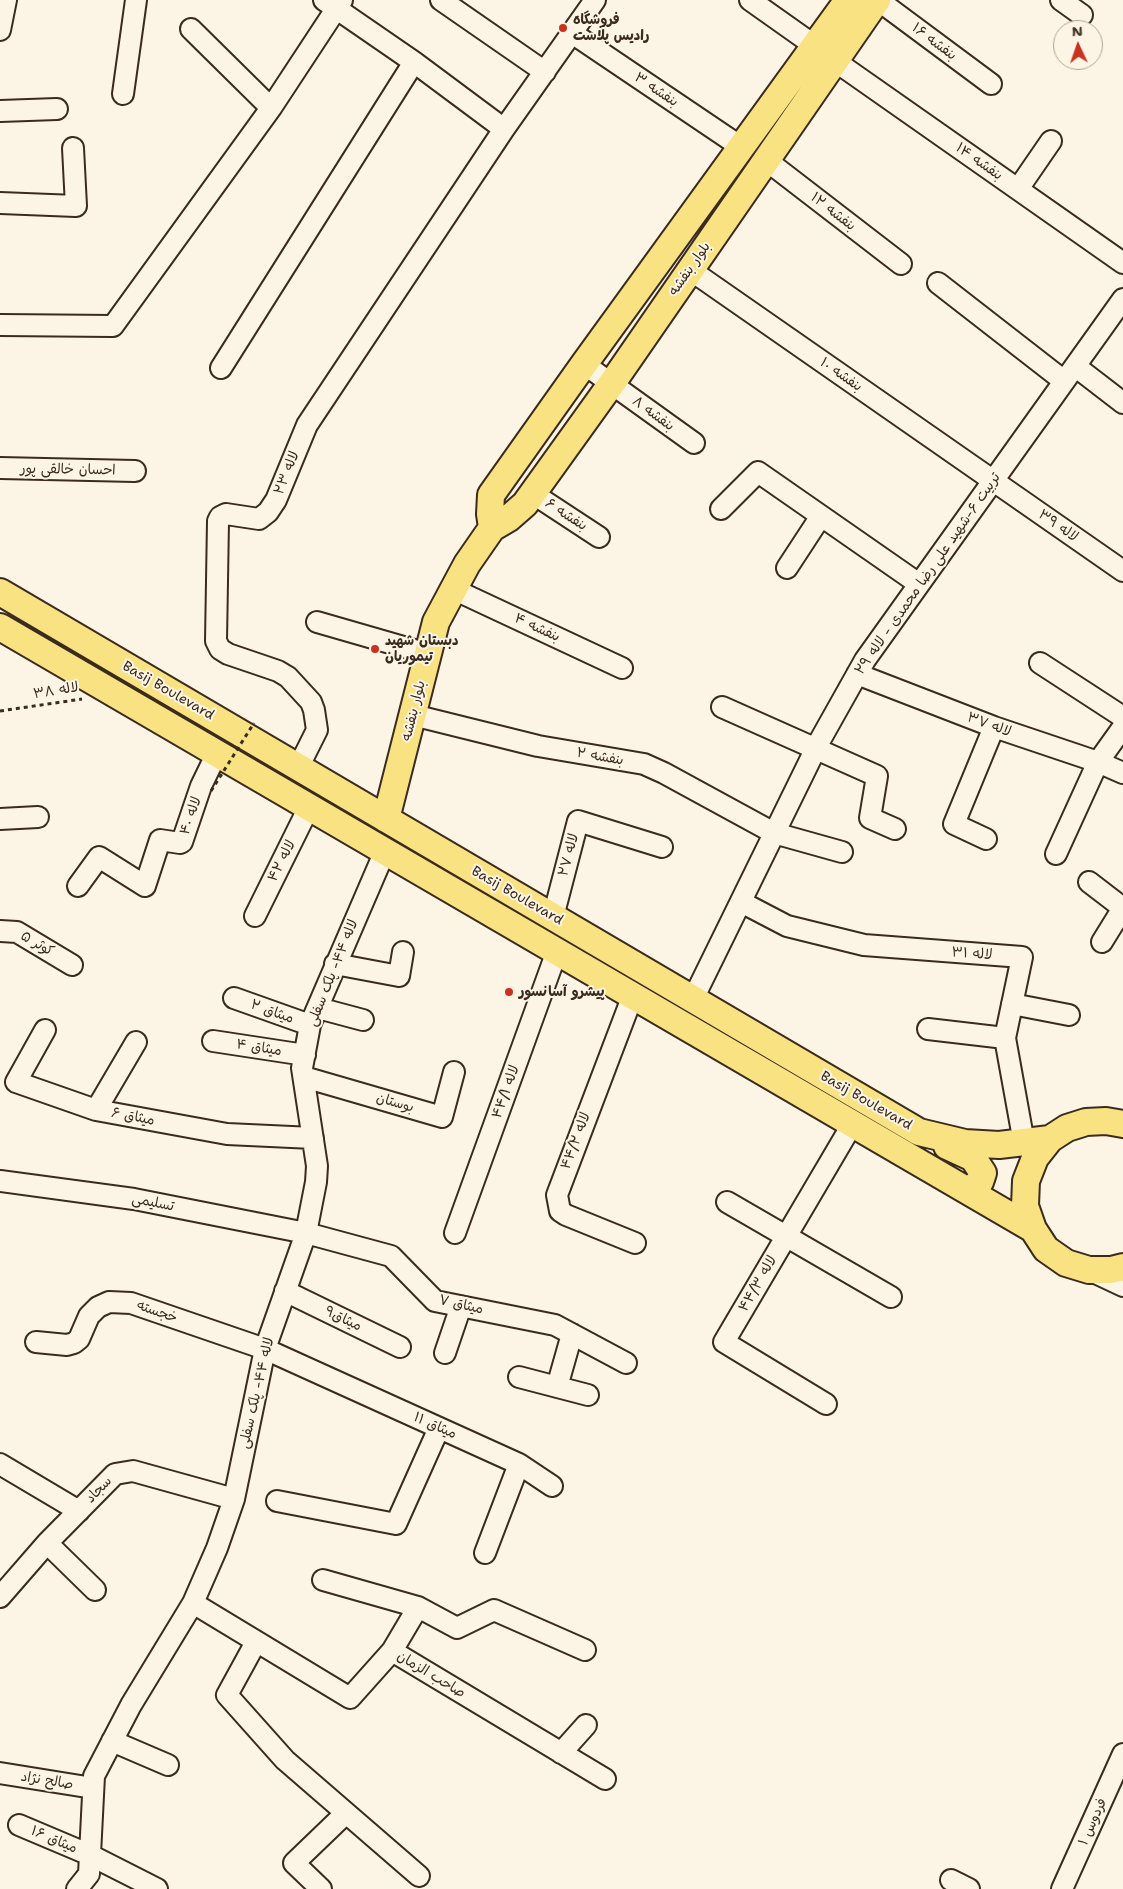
<!DOCTYPE html>
<meta charset="utf-8">
<style>
body{margin:0}
#map{position:relative;width:1123px;height:1889px;overflow:hidden;background:#fcf5e5;font-family:"Shantell Sans",sans-serif}
canvas{display:block}
.north{position:absolute;left:1053px;top:20px;width:50px;height:50px;box-sizing:border-box;background:#fcf5e5;border:1px solid #afa495;border-radius:50%;rotate:357deg;font-size:14px;font-weight:700;line-height:20px;text-align:center;color:#3b2a1e}
.north::after{content:'';display:block;margin:auto;width:18px;height:22px;background:#c8321e;clip-path:polygon(50% 0,100% 100%,50% 72%,0 100%)}
</style>
<div id="map">
<canvas width="1123" height="1889"></canvas>
<div class="north">N</div>
</div>
<script>
const context = document.querySelector('canvas').getContext('2d');
context.lineJoin = 'round';
const toPath = rows => new Path2D(rows.map(r => 'M' + r).join(''));
function strokePath(path, color, width, dash) { context.strokeStyle = color; context.lineWidth = width; context.lineCap = dash ? 'butt' : 'round'; context.setLineDash(dash || []); context.stroke(path); }
function drawText(font, color, halo, rows, align = 'center') {
  context.font = font + ' "Shantell Sans","Playpen Sans Arabic",sans-serif'; context.lineWidth = 4; context.setLineDash([]); context.textBaseline = 'middle'; context.strokeStyle = halo; context.fillStyle = color; for (const [text, x, y, turn = 0] of rows) {
    context.save(); context.translate(x, y); context.rotate((+turn || 0) * Math.PI / 180); context.textAlign = isNaN(turn) ? turn : align; if (halo) context.strokeText(text, 0, 0); context.fillText(text, 0, 0); context.restore();
  }
}
const minor = toPath([
 [324,0,414,62,504,129],
 [441,0,545,72],
 [750,0,815,46],
 [878,0,991,84],
 [1061,0,1082,15],
 [191,29,271,108],
 [0,30,6,0],
 [572,33,741,147],
 [835,61,1123,263],
 [123,94,136,0],
 [0,111,57,109],
 [766,160,901,264],
 [1018,189,1051,141],
 [0,203,76,206,73,148],
 [689,269,1123,571],
 [938,283,1064,381],
 [0,325,113,326,271,108,342,0],
 [584,364,694,443],
 [1075,366,1123,403],
 [221,368,414,62],
 [0,468,135,471],
 [532,493,599,537],
 [721,509,758,472,919,584],
 [787,568,821,516],
 [453,589,622,668],
 [317,622,428,654],
 [1040,663,1123,717],
 [857,674,994,727,1098,762,1123,773],
 [722,707,877,776,870,818,895,829],
 [413,715,538,746,644,764,664,773,774,833,842,852],
 [298,768,317,730,314,710,311,702,288,677,278,671,228,654,220,649,216,641,218,521,220,517,226,514,259,519,268,512,276,500,307,425,504,129,595,0],
 [0,819,38,817],
 [986,839,954,824,994,727],
 [1056,854,1098,762,1123,727],
 [1089,882,1123,908],
 [78,886,99,857,145,886,160,840,180,843,182,842,201,786,217,753],
 [741,902,787,926,864,945,1022,957,1005,1038,1024,1143],
 [255,916,309,807],
 [553,917,578,821,662,847],
 [0,931,17,932,72,965],
 [1102,942,1123,908],
 [335,964,399,976,403,952],
 [633,995,557,1195,560,1211,566,1215,635,1243],
 [234,998,310,1025],
 [693,999,819,742,865,660,1123,299],
 [1012,1004,1069,1015],
 [318,1008,363,1020],
 [928,1029,1005,1038],
 [45,1030,16,1082,96,1110,227,1134,313,1138],
 [213,1041,305,1055],
 [304,1077,442,1117,454,1072],
 [96,1110,136,1042],
 [0,1181,134,1199,306,1233,391,1256,435,1301,555,1325,626,1363],
 [727,1202,891,1297],
 [455,1233,557,951],
 [1091,1271,1123,1286],
 [285,1291,400,1347],
 [36,1342,67,1345,74,1343,79,1339,89,1316,98,1307,109,1302,131,1303,265,1349,519,1464,485,1553],
 [445,1353,461,1306],
 [519,1377,588,1395],
 [557,1387,572,1334],
 [826,1404,724,1342,853,1123],
 [0,1464,79,1511],
 [519,1464,552,1486],
 [277,1501,396,1524,439,1428],
 [47,1543,95,1590],
 [323,1580,418,1607],
 [0,1597,47,1543,115,1474,133,1471,234,1499],
 [193,1603,350,1698,392,1651,605,1779],
 [256,1642,227,1695,285,1760,419,1876],
 [392,1651,418,1607,457,1628,494,1610,585,1650],
 [112,1741,168,1765],
 [561,1753,586,1725],
 [0,1773,93,1788],
 [19,1825,90,1855,157,1889],
 [951,1880,969,1889],
 [77,1889,89,1874,94,1776,131,1705,193,1603,217,1548,234,1499,265,1349,306,1233,316,1182,317,1166,302,1068,310,1025,385,851],
 [321,1889,294,1863,346,1813],
 [1062,1889,1123,1754]
]);
const major = toPath([
 [492,528,490,514,491,495,584,364,848,0],
 [0,592,919,1132,965,1143,999,1145,1050,1139],
 [0,627,1033,1229],
 [386,819,436,622,467,564,492,528,509,518,525,504,617,376,877,0],
 [1123,1124,1106,1121,1086,1122,1067,1128,1050,1139,1035,1158,1026,1181,1025,1206,1033,1229,1046,1249,1066,1263,1089,1270,1111,1270,1123,1267],
 [947,1146,973,1158,983,1173,980,1182,968,1191]
]);
strokePath(minor, '#3b2a1e', 24);
strokePath(major, '#3b2a1e', 30);
strokePath(toPath([
 [0,711,82,699]
]), '#3b2a1e', 3, [4, 4]);
strokePath(minor, '#fcf5e5', 20);
strokePath(major, '#f8e281', 26);
strokePath(toPath([
 [211,791,254,723]
]), '#3b2a1e', 3, [4, 4]);
for (const [x, y, r, color] of [
 [563,28,5,"#c8321e"],
 [375,649,5,"#c8321e"],
 [509,992,5,"#c8321e"]
]) { const dot = new Path2D(); dot.arc(x, y, r, 0, 2 * Math.PI); context.fillStyle = color; context.fill(dot); strokePath(dot, '#fcf5e5', 2); }
drawText('bold 14px', '#3b2a1e', '#fcf5e5', [
 ["فروشگاه",573,20],
 ["رادیس پلاست",573,36],
 ["دبستان شهید",385,641],
 ["تیموریان",385,657],
 ["پیشرو آسانسور",519,992]
], 'left');
drawText('14px', '#3b2a1e', '#fcf5e5', [
 ["بنفشه ۱۶",934,42,37],
 ["بنفشه ۳",656,90,34],
 ["بنفشه ۱۴",979,162,35],
 ["بنفشه ۱۲",833,212,38],
 ["بلوار بنفشه",690,269,-55],
 ["بنفشه ۱۰",841,375,35],
 ["بنفشه ۸",653,414,36],
 ["احسان خالقی پور",68,470,1],
 ["لاله ۲۳",287,473,-68],
 ["بنفشه ۶",566,515,33],
 ["لاله ۳۹",1058,526,35],
 ["تربیت ۶-شهید علی رضا محمدی - لاله ۲۹",928,574,-55],
 ["بنفشه ۴",537,628,25],
 ["لاله ۳۸",56,691,-9],
 ["Basij Boulevard",168,691,30],
 ["بلوار بنفشه",414,711,-76],
 ["لاله ۳۷",989,725,20],
 ["بنفشه ۲",600,757,10],
 ["لاله ۴۰",191,816,-71],
 ["لاله ۲۷",569,855,-75],
 ["لاله ۴۲",282,861,-63],
 ["Basij Boulevard",517,896,30],
 ["کوثر ۵",37,944,30],
 ["لاله ۳۱",972,954,4],
 ["لاله ۴۴- پلک سفلی",333,973,-68],
 ["میثاق ۲",272,1012,20],
 ["میثاق ۴",259,1048,9],
 ["لاله ۴۴/۱",506,1092,-70],
 ["Basij Boulevard",866,1101,30],
 ["بوستان",395,1103,16],
 ["میثاق ۶",133,1117,11],
 ["لاله ۴۴/۲",576,1141,-69],
 ["تسلیمی",153,1203,11],
 ["لاله ۴۴/۳",758,1284,-60],
 ["میثاق ۷",461,1305,13],
 ["خجسته",157,1312,19],
 ["میثاق۹",343,1319,26],
 ["لاله ۴۴- پلک سفلی",257,1393,-77],
 ["میثاق ۱۱",435,1426,24],
 ["سجاد",99,1490,-46],
 ["صاحب الزمان",431,1675,31],
 ["صالح نژاد",47,1781,9],
 ["فردوس ۱",1093,1822,-66],
 ["میثاق ۱۶",54,1840,23]
]);
</script>
